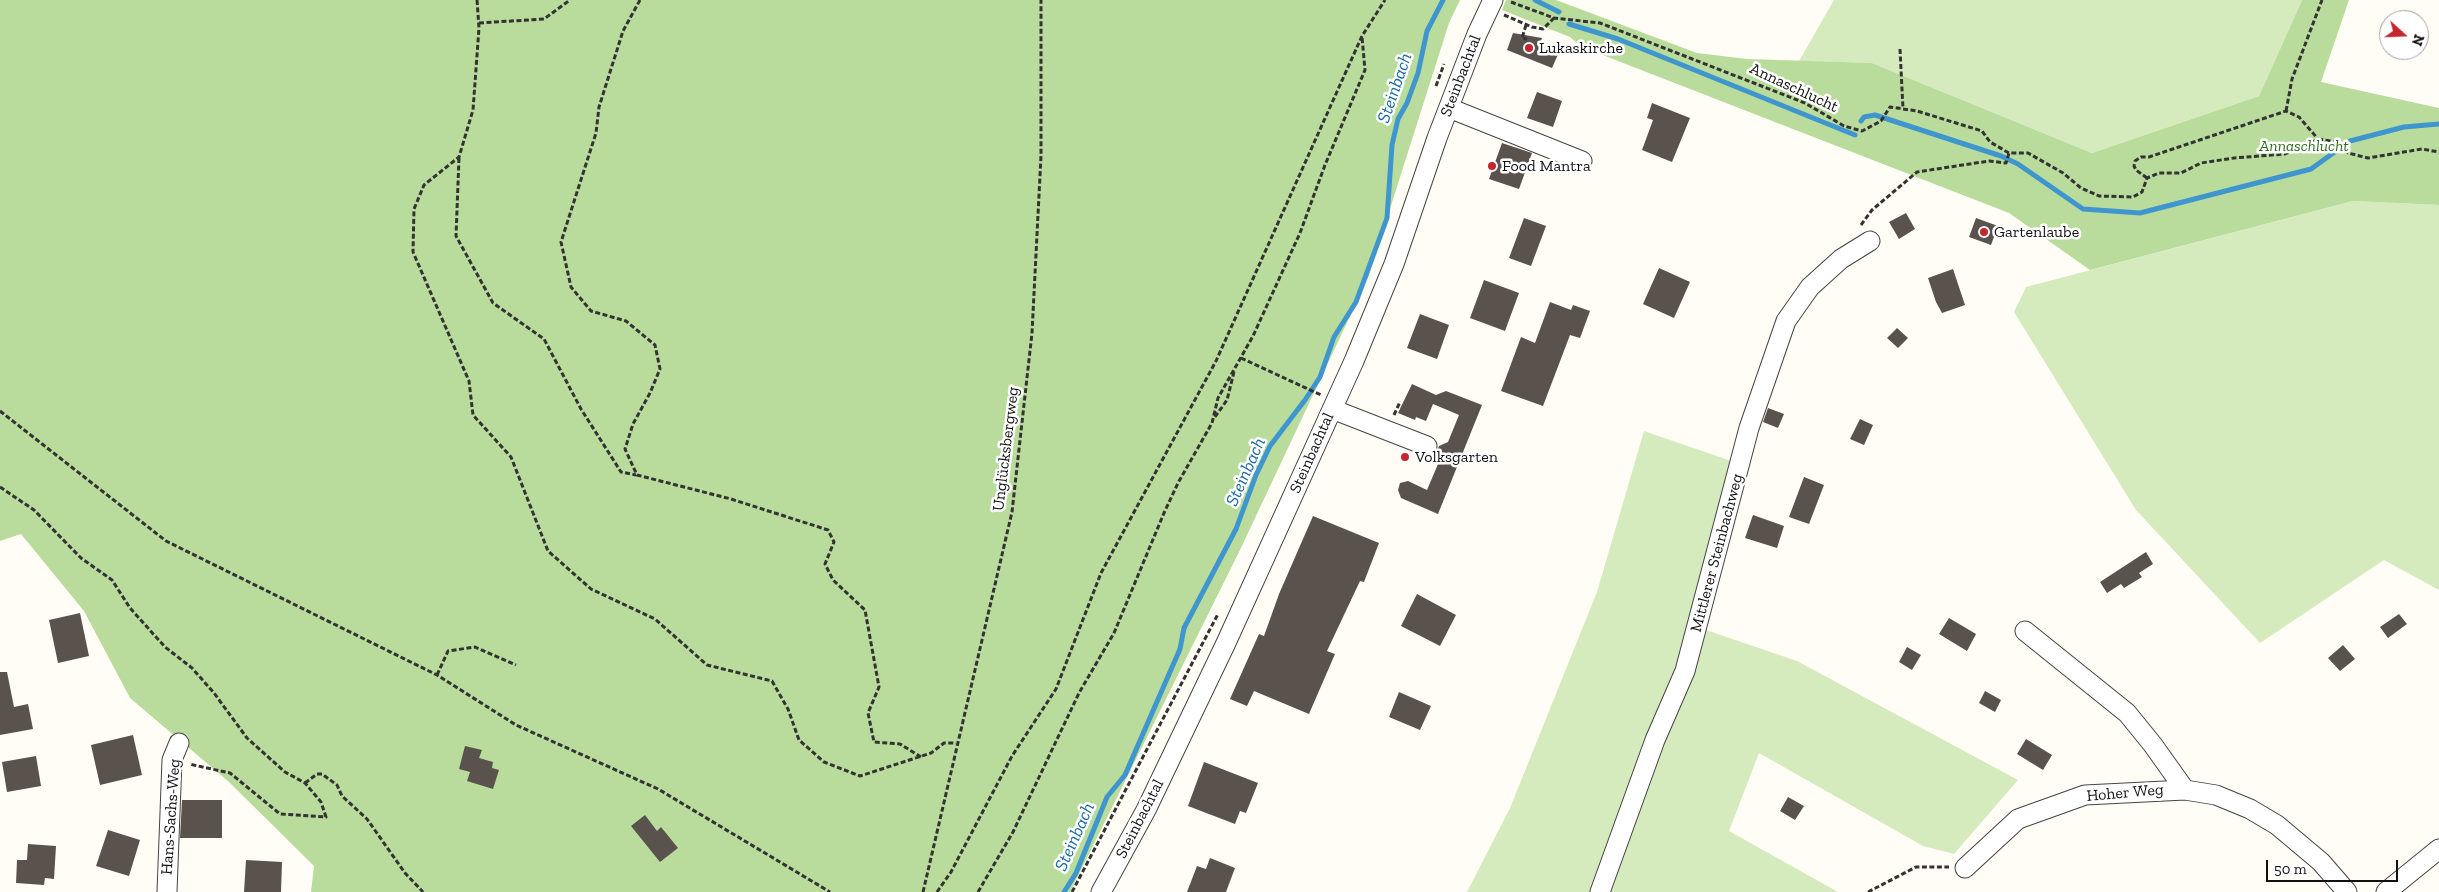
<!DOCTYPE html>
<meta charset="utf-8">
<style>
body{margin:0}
#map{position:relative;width:2439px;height:892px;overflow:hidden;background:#fffdf5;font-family:"Zilla Slab",serif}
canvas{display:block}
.north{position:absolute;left:2379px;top:10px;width:50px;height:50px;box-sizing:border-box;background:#fff;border:1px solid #a0a0a0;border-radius:50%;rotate:110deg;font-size:14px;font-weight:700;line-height:20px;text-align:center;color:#111}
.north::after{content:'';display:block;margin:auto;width:18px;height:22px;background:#c4262e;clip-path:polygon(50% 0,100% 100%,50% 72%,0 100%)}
.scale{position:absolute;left:2266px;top:860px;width:132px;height:22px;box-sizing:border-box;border:2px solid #111;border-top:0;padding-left:6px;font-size:15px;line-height:18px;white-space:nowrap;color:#111;-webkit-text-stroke:4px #fff;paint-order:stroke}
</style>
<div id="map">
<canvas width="2439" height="892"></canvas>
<div class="north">N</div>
<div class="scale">50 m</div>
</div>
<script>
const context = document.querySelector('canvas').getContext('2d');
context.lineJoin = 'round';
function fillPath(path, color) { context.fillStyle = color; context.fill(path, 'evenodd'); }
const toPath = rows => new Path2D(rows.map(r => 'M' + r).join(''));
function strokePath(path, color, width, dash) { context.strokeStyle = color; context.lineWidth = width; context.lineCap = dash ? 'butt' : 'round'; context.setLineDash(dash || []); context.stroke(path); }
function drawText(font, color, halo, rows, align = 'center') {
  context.font = font + ' "Zilla Slab",serif'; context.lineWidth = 5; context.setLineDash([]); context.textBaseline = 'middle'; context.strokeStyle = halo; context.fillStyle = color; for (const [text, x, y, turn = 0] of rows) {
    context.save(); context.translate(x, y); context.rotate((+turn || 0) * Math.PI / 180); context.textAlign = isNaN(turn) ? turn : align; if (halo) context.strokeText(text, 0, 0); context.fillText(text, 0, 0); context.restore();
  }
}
fillPath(toPath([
 [1834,0,2302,0,2259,96,2092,153,1872,63,1799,61],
 [2353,201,2439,205,2439,590,2384,560,2260,643,2136,510,2014,312,2026,287],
 [1644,431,1737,463,1703,629,1797,661,2018,780,1954,854,1923,846,1759,753,1729,831,1838,892,1467,892,1510,808,1597,592]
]), '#d5ebbd');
fillPath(toPath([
 [0,0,1460,0,1449,23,1368,278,1240,550,1070,892,311,892,314,866,229,782,130,698,84,611,21,534,0,541],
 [1506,0,1556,0,1697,53,1747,59,1872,63,2092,153,2259,96,2302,0,2349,0,2321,82,2439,108,2439,205,2353,201,2090,270,2009,213,1582,47,1570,37,1502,10]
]), '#b9dc9c');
strokePath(toPath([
 [1535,0,1559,12],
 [1569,24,1618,39,1855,135],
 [1861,121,1864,117,1875,115,2001,156,2018,164,2083,209,2140,213,2311,169,2350,141,2404,127,2439,124],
 [1064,892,1076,873,1107,797,1125,775,1180,649,1184,628,1236,529,1256,475,1270,446,1305,400,1320,377,1334,337,1356,302,1387,218,1392,145,1398,119,1407,103,1418,73,1427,31,1443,0]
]), '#3f96cf', 5);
fillPath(toPath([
 [1513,33,1542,38,1539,46,1560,50,1552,68,1507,50],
 [1537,92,1562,101,1553,127,1527,118],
 [1652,103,1690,118,1672,162,1642,150,1653,120,1647,118],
 [1502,143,1532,153,1519,189,1489,179],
 [1906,213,1915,229,1899,239,1889,222],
 [1524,218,1546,226,1531,266,1509,258],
 [1976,218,1998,226,1991,245,1969,237],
 [1659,268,1690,282,1674,318,1643,304],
 [1953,269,1965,305,1942,313,1936,302,1928,278],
 [1484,280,1519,293,1505,331,1470,318],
 [1550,302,1571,310,1573,305,1590,311,1580,338,1570,335,1543,406,1501,391,1521,337,1535,343],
 [1420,314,1449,325,1437,359,1407,348],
 [1897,328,1908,338,1898,348,1887,338],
 [1412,384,1436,395,1446,391,1482,405,1438,514,1401,498,1398,490,1400,483,1408,481,1427,490,1438,464,1435,455,1439,446,1448,442,1459,415,1433,404,1426,421,1416,417,1415,420,1398,413],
 [1768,408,1784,414,1778,428,1763,422],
 [1860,419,1873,425,1864,445,1850,439],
 [1804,477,1824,485,1809,524,1789,517],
 [1753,515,1784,526,1777,548,1745,538],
 [1313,516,1379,543,1364,582,1360,581,1327,651,1335,654,1309,714,1254,691,1247,706,1230,699,1259,634,1264,636,1279,594],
 [2146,552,2153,564,2139,573,2142,577,2124,588,2121,584,2107,593,2100,582],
 [1417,594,1456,615,1440,646,1401,626],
 [80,613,89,656,58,663,49,620],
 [2399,614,2407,624,2388,638,2380,627],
 [1949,618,1976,634,1967,651,1939,634],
 [2343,645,2355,659,2340,671,2328,658],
 [1907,647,1921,655,1912,670,1899,662],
 [0,672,7,672,14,707,28,704,33,729,0,735],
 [1985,691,2001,700,1995,712,1979,703],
 [1399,692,1431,706,1420,730,1389,717],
 [133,735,142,775,100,785,91,745],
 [2026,739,2052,755,2043,770,2017,754],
 [465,746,482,750,479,758,493,762,492,768,499,770,493,789,467,781,470,772,459,769],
 [36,756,41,786,7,792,2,762],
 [1204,762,1258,783,1246,813,1240,811,1235,824,1188,806],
 [1788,797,1804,806,1795,820,1780,811],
 [182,800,222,800,222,838,180,838],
 [645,815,657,831,661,827,678,848,660,862,631,826],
 [108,830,140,840,129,876,96,866],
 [28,844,56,846,54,879,45,878,44,885,16,883,17,860,27,860],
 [1210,858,1235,868,1226,892,1187,892,1197,866,1206,869],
 [246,860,282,862,281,892,244,892]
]), '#5a524d');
const minor = toPath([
 [1449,108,1582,161],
 [1332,409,1427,446],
 [2025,631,2127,713,2153,745,2185,790],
 [1965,868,2018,819,2085,795,2185,790,2216,795,2250,809,2277,825,2321,862,2347,892],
 [167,892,172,760,179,743],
 [1101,892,1146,810,1226,643,1354,361,1394,264,1437,138,1477,34,1493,0],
 [1600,892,1655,740,1685,671,1749,428,1786,321,1810,287,1841,259,1870,241],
 [2386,892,2439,849]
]);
strokePath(minor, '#444', 21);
strokePath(toPath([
 [477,0,479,28,473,110,459,157,424,185,414,209,413,252,469,381,473,415,511,457,548,551,591,589,655,619,707,665,772,681,788,709,799,740,824,762,860,776,931,753,944,743,956,743],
 [640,0,623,31,599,107,596,133,561,242,571,287,591,311,626,321,655,345,660,369,650,393,633,424,625,449,637,475,731,499,828,530,834,542,825,564,833,580,865,610,879,687,868,713,874,742,900,744,921,757],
 [1511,2,1554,18,1600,23,1805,103,1844,126,1862,131,1881,121,1890,107,1917,111,1982,131,1990,142,2009,153,2028,153,2063,173,2081,188,2099,196,2133,197,2142,192,2147,178,2159,173,2181,173,2201,163,2234,158,2285,154,2318,139,2338,142,2348,153,2368,158,2422,149,2439,152],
 [1504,15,1532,27,1543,29,1554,18],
 [479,23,544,19,570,0],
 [1526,25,1522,38,1527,39],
 [1900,49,1903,109],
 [1436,86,1444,64],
 [2286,111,2292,79,2322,0],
 [459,158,456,236,493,303,544,339,581,409,621,472,636,475],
 [2147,178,2136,170,2134,166,2135,161,2141,157,2149,157,2286,111,2299,117,2318,139],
 [1861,225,1872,210,1917,172,1989,161,2006,163,2009,153],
 [1241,358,1321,395],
 [0,411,166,541,437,675,516,725,658,789,830,892],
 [1394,415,1400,402],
 [1215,417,1227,400,1234,372],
 [0,487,34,510,81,558,112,580,130,608,165,647,192,668,214,693,247,738,285,772,305,783,321,802,326,817,280,814,230,773,189,764],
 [437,675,448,651,475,647,516,665],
 [305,783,317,774,322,774,337,785,342,796,367,819,405,873,423,892],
 [923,892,1012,512,1032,333,1041,156,1041,0],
 [937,892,951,872,1012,756,1056,689,1101,573,1216,361,1362,36,1385,0],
 [978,892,1013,832,1079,693,1114,633,1164,513,1178,483,1212,423,1218,398,1253,336,1300,233,1325,165,1365,70,1362,37],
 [1072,892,1218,614],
 [1868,892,1916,867,1949,867]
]), '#333', 3, [5, 2.5]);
strokePath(minor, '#fff', 19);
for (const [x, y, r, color] of [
 [1529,48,5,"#c4262e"],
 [1492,166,5,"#c4262e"],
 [1984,232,5,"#c4262e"],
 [1405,457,5,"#c4262e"]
]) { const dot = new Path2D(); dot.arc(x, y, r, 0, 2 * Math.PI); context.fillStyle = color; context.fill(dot); strokePath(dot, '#fff', 2); }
drawText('16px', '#111', '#fff', [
 ["Lukaskirche",1539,48],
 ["Food Mantra",1502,166],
 ["Gartenlaube",1994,232],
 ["Volksgarten",1415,457]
], 'left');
drawText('16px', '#111', '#fff', [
 ["Steinbachtal",1461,76,-69],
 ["Annaschlucht",1794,88,25],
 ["Unglücksbergweg",1006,449,-83],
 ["Steinbachtal",1312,453,-66],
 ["Mittlerer Steinbachweg",1717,553,-75],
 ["Hoher Weg",2125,793,-5],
 ["Hans-Sachs-Weg",171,817,-86],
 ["Steinbachtal",1140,819,-63]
]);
drawText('italic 16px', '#2f6b1f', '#fff', [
 ["Annaschlucht",2304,146]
]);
drawText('italic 18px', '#1768a6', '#fff', [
 ["Steinbach",1395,88,-71],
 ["Steinbach",1246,472,-66],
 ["Steinbach",1075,837,-66]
]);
</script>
